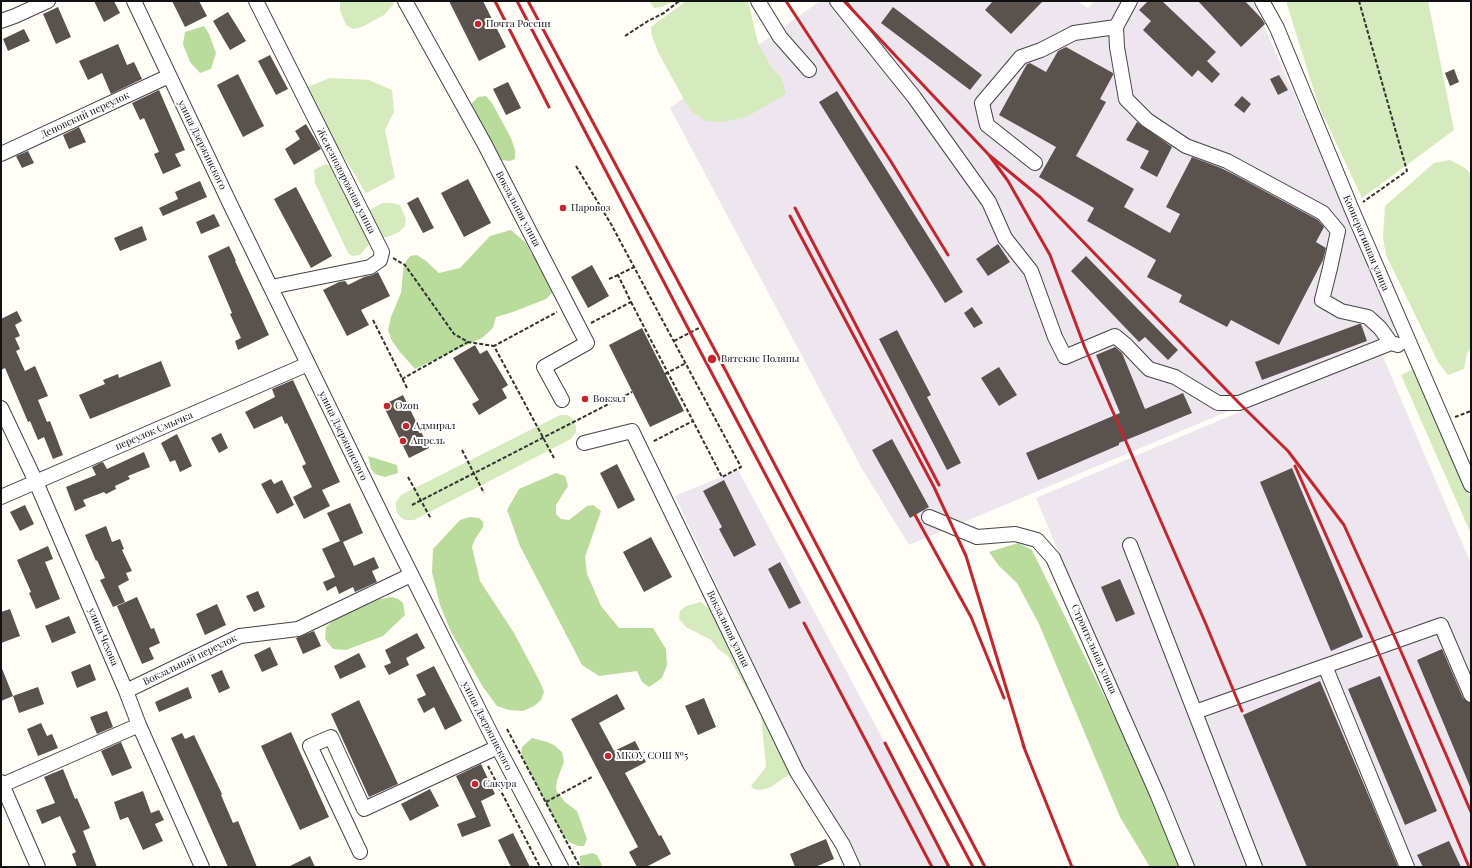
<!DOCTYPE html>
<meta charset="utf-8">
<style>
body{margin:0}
#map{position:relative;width:1472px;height:868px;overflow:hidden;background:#fffdf5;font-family:"Playfair Display",serif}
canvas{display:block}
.frame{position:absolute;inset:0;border:2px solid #111;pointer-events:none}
</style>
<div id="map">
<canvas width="1472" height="868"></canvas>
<div class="frame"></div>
</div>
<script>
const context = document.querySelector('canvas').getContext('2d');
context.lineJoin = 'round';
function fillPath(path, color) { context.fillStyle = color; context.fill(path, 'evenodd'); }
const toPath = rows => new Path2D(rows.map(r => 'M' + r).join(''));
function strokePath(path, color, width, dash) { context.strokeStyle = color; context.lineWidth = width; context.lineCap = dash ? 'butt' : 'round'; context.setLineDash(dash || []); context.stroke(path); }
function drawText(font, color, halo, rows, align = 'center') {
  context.font = font + ' "Playfair Display",serif'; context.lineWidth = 4; context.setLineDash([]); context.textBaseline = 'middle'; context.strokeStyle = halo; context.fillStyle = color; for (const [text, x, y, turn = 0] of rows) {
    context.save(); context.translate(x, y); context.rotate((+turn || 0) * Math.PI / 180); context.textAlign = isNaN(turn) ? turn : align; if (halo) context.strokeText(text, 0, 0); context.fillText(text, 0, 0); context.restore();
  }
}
fillPath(toPath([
 [820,1,1077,1,1088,8,1094,1,1253,1,1394,321,1391,343,909,545,861,467,670,108],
 [1381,352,1471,564,1471,867,1191,867,1036,498],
 [738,470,906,782,949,867,855,867,816,797,675,496]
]), '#eee6ef');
fillPath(toPath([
 [340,1,394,1,393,5,384,15,362,27,353,29,346,25,340,10],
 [649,1,674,1,662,7,654,8],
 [686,1,748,1,758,43,770,65,781,78,786,94,748,116,723,122,706,121,692,112,687,105,658,52,652,36,651,27],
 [1286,1,1428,1,1454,130,1362,198,1318,104],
 [330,78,369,80,392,90,394,112,385,130,395,178,366,193,328,131,307,87],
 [1450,160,1465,168,1471,174,1471,349,1467,353,1464,369,1448,375,1438,362,1386,255,1383,238,1385,206,1434,163],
 [325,164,333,167,345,197,359,208,371,209,383,203,392,203,400,205,406,219,405,226,399,232,387,237,374,238,360,255,352,256,348,253,315,183,314,170],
 [1414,369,1471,499,1471,534,1401,375],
 [560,415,567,415,573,419,576,426,576,432,571,439,414,520,405,520,399,516,396,510,396,502,401,495],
 [701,602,720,618,791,773,771,787,761,790,754,789,751,786,766,767,761,715,728,656,718,649,711,640,686,627,679,619,680,611,686,606]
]), '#d5ebbd');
fillPath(toPath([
 [204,26,209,34,216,53,211,69,200,73,190,62,183,44,185,32],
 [486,96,492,103,511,138,515,150,515,159,510,161,500,160,472,107,472,103,478,97],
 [511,230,526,243,531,253,555,282,552,293,546,299,513,312,496,317,493,328,482,338,415,369,400,352,392,341,388,330,391,317,401,293,404,264,410,256,417,255,426,261,439,273,460,268,490,236],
 [368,456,397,465,398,473,385,477,375,474,371,469],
 [556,473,565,476,568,486,556,505,556,514,561,519,569,520,587,506,593,505,601,511,585,557,587,574,601,606,619,628,653,628,666,649,667,665,662,678,649,687,642,682,637,671,599,676,582,665,520,546,507,510,519,489],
 [470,517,479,518,483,522,483,527,475,539,472,547,480,581,514,633,540,682,544,692,541,700,534,706,523,711,509,710,497,706,483,687,451,632,440,605,432,572,433,549,460,520],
 [1018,543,1032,550,1176,841,1185,867,1150,867,1120,817,1039,624,1017,583,999,566,989,552],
 [392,597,398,599,403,603,405,615,383,636,346,650,333,649,325,639,326,627,335,619,380,599],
 [532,738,547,742,554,745,562,752,564,762,557,780,556,788,557,792,565,802,577,811,587,839,584,846,578,846,569,842,562,833,529,771,521,753,522,747],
 [592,853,597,855,603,867,580,867,580,856]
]), '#b9dc9c');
fillPath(toPath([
 [94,1,114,1,120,13,104,22],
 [172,1,199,1,207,16,185,27],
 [449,1,483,1,506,47,479,61],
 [993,1,1043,1,1011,34,985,10],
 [1148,1,1162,1,1216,52,1207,61,1220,74,1212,83,1198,70,1192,77,1143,30,1151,21,1139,10],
 [1198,1,1245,1,1262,19,1265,24,1241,47],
 [58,7,71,37,56,44,43,14],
 [893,7,982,75,970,90,881,23],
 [228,12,246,41,230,50,213,21],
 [24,29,30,41,8,51,3,39],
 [118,44,127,65,134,62,142,79,111,94,102,73,88,80,79,61],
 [1066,47,1113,73,1113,75,1100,99,1106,102,1076,156,1134,189,1124,207,1170,233,1180,214,1166,207,1192,157,1221,168,1235,175,1318,220,1324,227,1316,242,1326,248,1323,260,1279,345,1231,320,1227,327,1179,302,1182,295,1147,277,1156,260,1087,221,1094,208,1039,177,1056,147,999,115,1027,64,1030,63,1046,72,1058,51],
 [270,55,288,89,276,95,258,61],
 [1454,69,1459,82,1450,86,1445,73],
 [238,74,264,126,243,137,217,85],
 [1279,75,1288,90,1278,95,1270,79],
 [508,82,521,108,506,115,493,89],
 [159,90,185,150,175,154,181,166,163,174,154,154,159,152,144,118,140,120,132,103],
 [837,91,963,292,945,303,819,102],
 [1242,96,1251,104,1244,113,1234,105],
 [1137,122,1172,147,1157,177,1140,168,1149,151,1126,140],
 [306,124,321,149,294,165,285,149,300,139,295,131],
 [79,127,86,142,69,149,63,135],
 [28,151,34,163,22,168,16,156],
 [468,179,491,223,464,237,441,193],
 [200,181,207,197,163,216,159,208,178,199,175,192],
 [296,187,332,256,311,268,274,199],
 [418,197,434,228,423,233,407,203],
 [214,214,220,226,201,234,196,222],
 [142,226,147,240,120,251,114,238],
 [998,244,1010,262,988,276,976,259],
 [229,246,236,261,235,261,269,335,238,350,235,341,241,338,230,314,232,313,208,256],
 [1086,256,1178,350,1168,360,1145,337,1139,342,1071,271],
 [592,265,609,296,588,308,571,277],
 [378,272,390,296,361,310,369,325,347,336,323,290,339,282,345,281,348,285,364,277,372,275],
 [972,307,983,323,974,328,964,313],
 [17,311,22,321,15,325,20,336,15,338,20,349,16,351,25,371,35,366,48,396,38,400,47,422,50,421,63,455,53,459,44,437,38,440,30,421,28,422,5,368,1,370,1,319],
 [1359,324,1361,324,1367,341,1262,380,1255,362],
 [642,328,684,411,650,427,609,345],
 [897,330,931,395,927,397,961,463,947,470,879,339],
 [475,345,480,354,487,350,508,385,502,389,507,398,479,415,472,404,479,400,453,358],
 [1115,347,1122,353,1145,409,1183,393,1192,413,1119,443,1119,445,1038,480,1026,453,1120,413,1096,355],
 [161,361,171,386,90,419,79,395,105,384,103,380,118,374,119,378],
 [999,367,1017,395,999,406,981,378],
 [293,380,340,482,322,490,330,506,304,519,293,497,312,487,302,466,306,464,287,423,285,424,282,416,254,429,245,412,275,397,272,389],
 [403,395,429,448,409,458,383,405],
 [221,433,228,448,219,453,211,438],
 [177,434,192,466,180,472,175,460,170,462,161,443],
 [892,439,929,507,910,518,872,450],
 [144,452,150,467,128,476,130,479,115,486,116,489,106,494,104,492,83,500,86,506,75,511,66,487,96,475,92,467,100,463,103,462,107,469],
 [617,464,635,500,618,509,600,473],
 [1292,468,1363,637,1331,651,1260,482],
 [271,479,274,484,282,480,294,505,277,514,261,484],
 [724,480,756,545,734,557,719,529,722,527,703,491],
 [350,503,363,533,343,542,354,566,374,557,379,568,372,571,377,582,355,592,353,587,339,594,336,586,327,591,323,582,335,577,322,549,340,541,327,513],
 [25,505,34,524,20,531,10,512],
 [106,526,112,542,120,539,124,549,122,550,132,571,126,573,129,580,118,586,125,602,113,607,100,580,105,578,97,560,96,561,85,535],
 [651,537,672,577,644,592,623,552],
 [48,546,53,559,45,562,60,599,36,609,29,593,31,592,17,560],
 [780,562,801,603,789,609,768,569],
 [1120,579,1135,614,1116,622,1101,587],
 [258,591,265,607,254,612,246,596],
 [137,597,151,629,154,628,160,643,149,648,154,659,142,664,117,606],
 [217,604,226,625,205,635,196,614],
 [10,609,20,636,1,643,1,612],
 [69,616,76,633,52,643,45,626],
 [314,631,321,646,303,654,296,638],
 [417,633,425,648,406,658,409,665,389,675,384,666,391,663,385,650],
 [270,647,278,665,262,672,254,655],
 [1442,649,1463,698,1470,703,1471,707,1471,789,1417,660],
 [359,653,366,667,340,679,334,666],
 [90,664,96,680,77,688,71,672],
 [1,666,13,696,1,701],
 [434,666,462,721,445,730,434,707,424,713,417,699,426,695,416,675],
 [222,670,230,688,219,693,211,675],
 [1380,676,1437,811,1405,825,1348,689],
 [1320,681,1378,818,1398,867,1307,867,1243,715],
 [38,687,44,704,19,713,13,696],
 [188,687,192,698,159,712,155,702],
 [617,694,625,709,599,723,614,751,635,741,646,762,625,773,659,836,661,835,671,854,646,867,637,867,629,852,638,847,571,719],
 [704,698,716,727,698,735,685,706],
 [359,700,398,784,369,797,331,714],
 [107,711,113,727,97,734,90,717],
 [41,723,47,736,52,734,58,748,38,756,27,729],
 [291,732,329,817,300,830,261,746],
 [182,733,185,739,194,735,222,794,221,795,233,823,238,821,257,867,228,867,171,738],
 [121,742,132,768,112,776,101,751],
 [481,764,495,794,481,801,491,826,462,837,457,824,476,817,456,776],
 [63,769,75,799,77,798,90,828,83,831,97,867,77,867,72,854,76,852,60,816,42,824,36,810,55,803,44,777],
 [430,789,439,806,410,821,401,804],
 [143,791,151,813,159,810,164,820,155,824,163,841,143,850,128,817,120,820,114,802],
 [513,833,530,867,511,867,498,840],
 [826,839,834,859,815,867,795,867,790,854],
 [1449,841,1461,867,1423,867,1417,855],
 [310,856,315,867,288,867]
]), '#5a524d');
const minor = toPath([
 [134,1,232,208,393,538,492,736,561,867],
 [256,1,382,252,380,260,370,267,271,287],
 [405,1,484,143,587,343,544,367,562,400],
 [758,1,780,37,809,70],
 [837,1,914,97,989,202,1005,238,1031,271,1055,337,1065,357,1115,336,1126,345,1149,369,1175,377,1218,403,1239,403,1391,343],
 [1262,1,1277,28,1352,210,1471,485],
 [1,21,15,16,48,1],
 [1116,27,1117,47,1126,99,1147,120,1186,146,1227,161,1323,213,1338,231,1330,268,1322,300,1341,311,1368,317,1380,328,1391,343,1398,345],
 [1,154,169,76],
 [1035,163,987,125,982,103,1021,57,1041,50,1074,33,1116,27,1130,1],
 [1,408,36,482,126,691,139,725,202,867],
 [584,443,632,431,797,772,843,845,853,867],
 [1,497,308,364],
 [929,517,977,537,1015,534,1037,540,1053,558,1158,796,1187,867],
 [1130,545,1255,867],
 [1325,666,1407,867],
 [126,691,240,636,298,629,411,575],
 [1195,712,1441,625,1471,695],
 [1,782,38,867],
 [2,785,139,725],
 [360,852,310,746,331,737,364,809,498,747]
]);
strokePath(minor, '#444', 16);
strokePath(toPath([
 [1359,1,1407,171,1363,202],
 [625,36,648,21,664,13,679,1],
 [576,166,611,224,741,467,722,477,693,421,652,442],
 [393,258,405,265,454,334,468,342,494,346],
 [609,279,618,275],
 [631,302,693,421],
 [373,320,407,388],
 [591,323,631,302,618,275,634,267],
 [674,341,699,328],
 [402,379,468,342],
 [1455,417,1471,411],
 [462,450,484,493],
 [554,458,494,346,557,312],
 [408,477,431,519],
 [412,505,632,392],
 [507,729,580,867],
 [488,766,540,867],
 [546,802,592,777]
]), '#333', 2, [4, 2]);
strokePath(minor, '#fff', 14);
strokePath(toPath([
 [495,1,549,107],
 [517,1,690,332,973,867],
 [528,1,718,356,985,867],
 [786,1,890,160,948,255],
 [844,1,989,155,1008,181,1050,255,1085,348,1205,622,1242,711],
 [989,155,1040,197,1239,403,1288,451,1344,525,1396,640,1471,812],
 [795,208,939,485],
 [790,216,934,487,966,556,1025,750],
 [1295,466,1376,647,1469,867],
 [915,515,971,617,1004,698],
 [804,623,932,867],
 [885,743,949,867],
 [1023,745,1072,867]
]), '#c4262e', 3);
strokePath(toPath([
 [665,374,686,363]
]), '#333', 2, [4, 2]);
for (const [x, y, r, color] of [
 [478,24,4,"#c4262e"],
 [563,208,4,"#c4262e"],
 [712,359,5,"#c4262e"],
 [585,399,4,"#c4262e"],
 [387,406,4,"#c4262e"],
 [406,426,4,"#c4262e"],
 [403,441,4,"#c4262e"],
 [608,756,4,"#c4262e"],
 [475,784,4,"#c4262e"]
]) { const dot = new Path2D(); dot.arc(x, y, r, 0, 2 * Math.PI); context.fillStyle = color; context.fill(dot); strokePath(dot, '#fff', 1.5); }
drawText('10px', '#111', '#fff', [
 ["Почта России",486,24],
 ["Паровоз",571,208],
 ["Вятские Поляны",721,359],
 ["Вокзал",593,399],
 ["Ozon",395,406],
 ["Адмирал",414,426],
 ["Апрель",411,441],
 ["МКОУ СОШ №5",616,756],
 ["Сакура",483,784]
], 'left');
drawText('10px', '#111', '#fff', [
 ["Деповский переулок",85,115,-25],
 ["улица Дзержинского",202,145,64],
 ["Железнодорожная улица",346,181,63],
 ["Вокзальная улица",518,209,62],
 ["Кооперативная улица",1366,243,67],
 ["переулок Смычка",154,431,-23],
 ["улица Дзержинского",343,436,64],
 ["Вокзальная улица",728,629,64],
 ["улица Чехова",103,637,67],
 ["Строительная улица",1094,649,66],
 ["Вокзальный переулок",190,660,-26],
 ["улица Дзержинского",487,726,63]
]);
</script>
